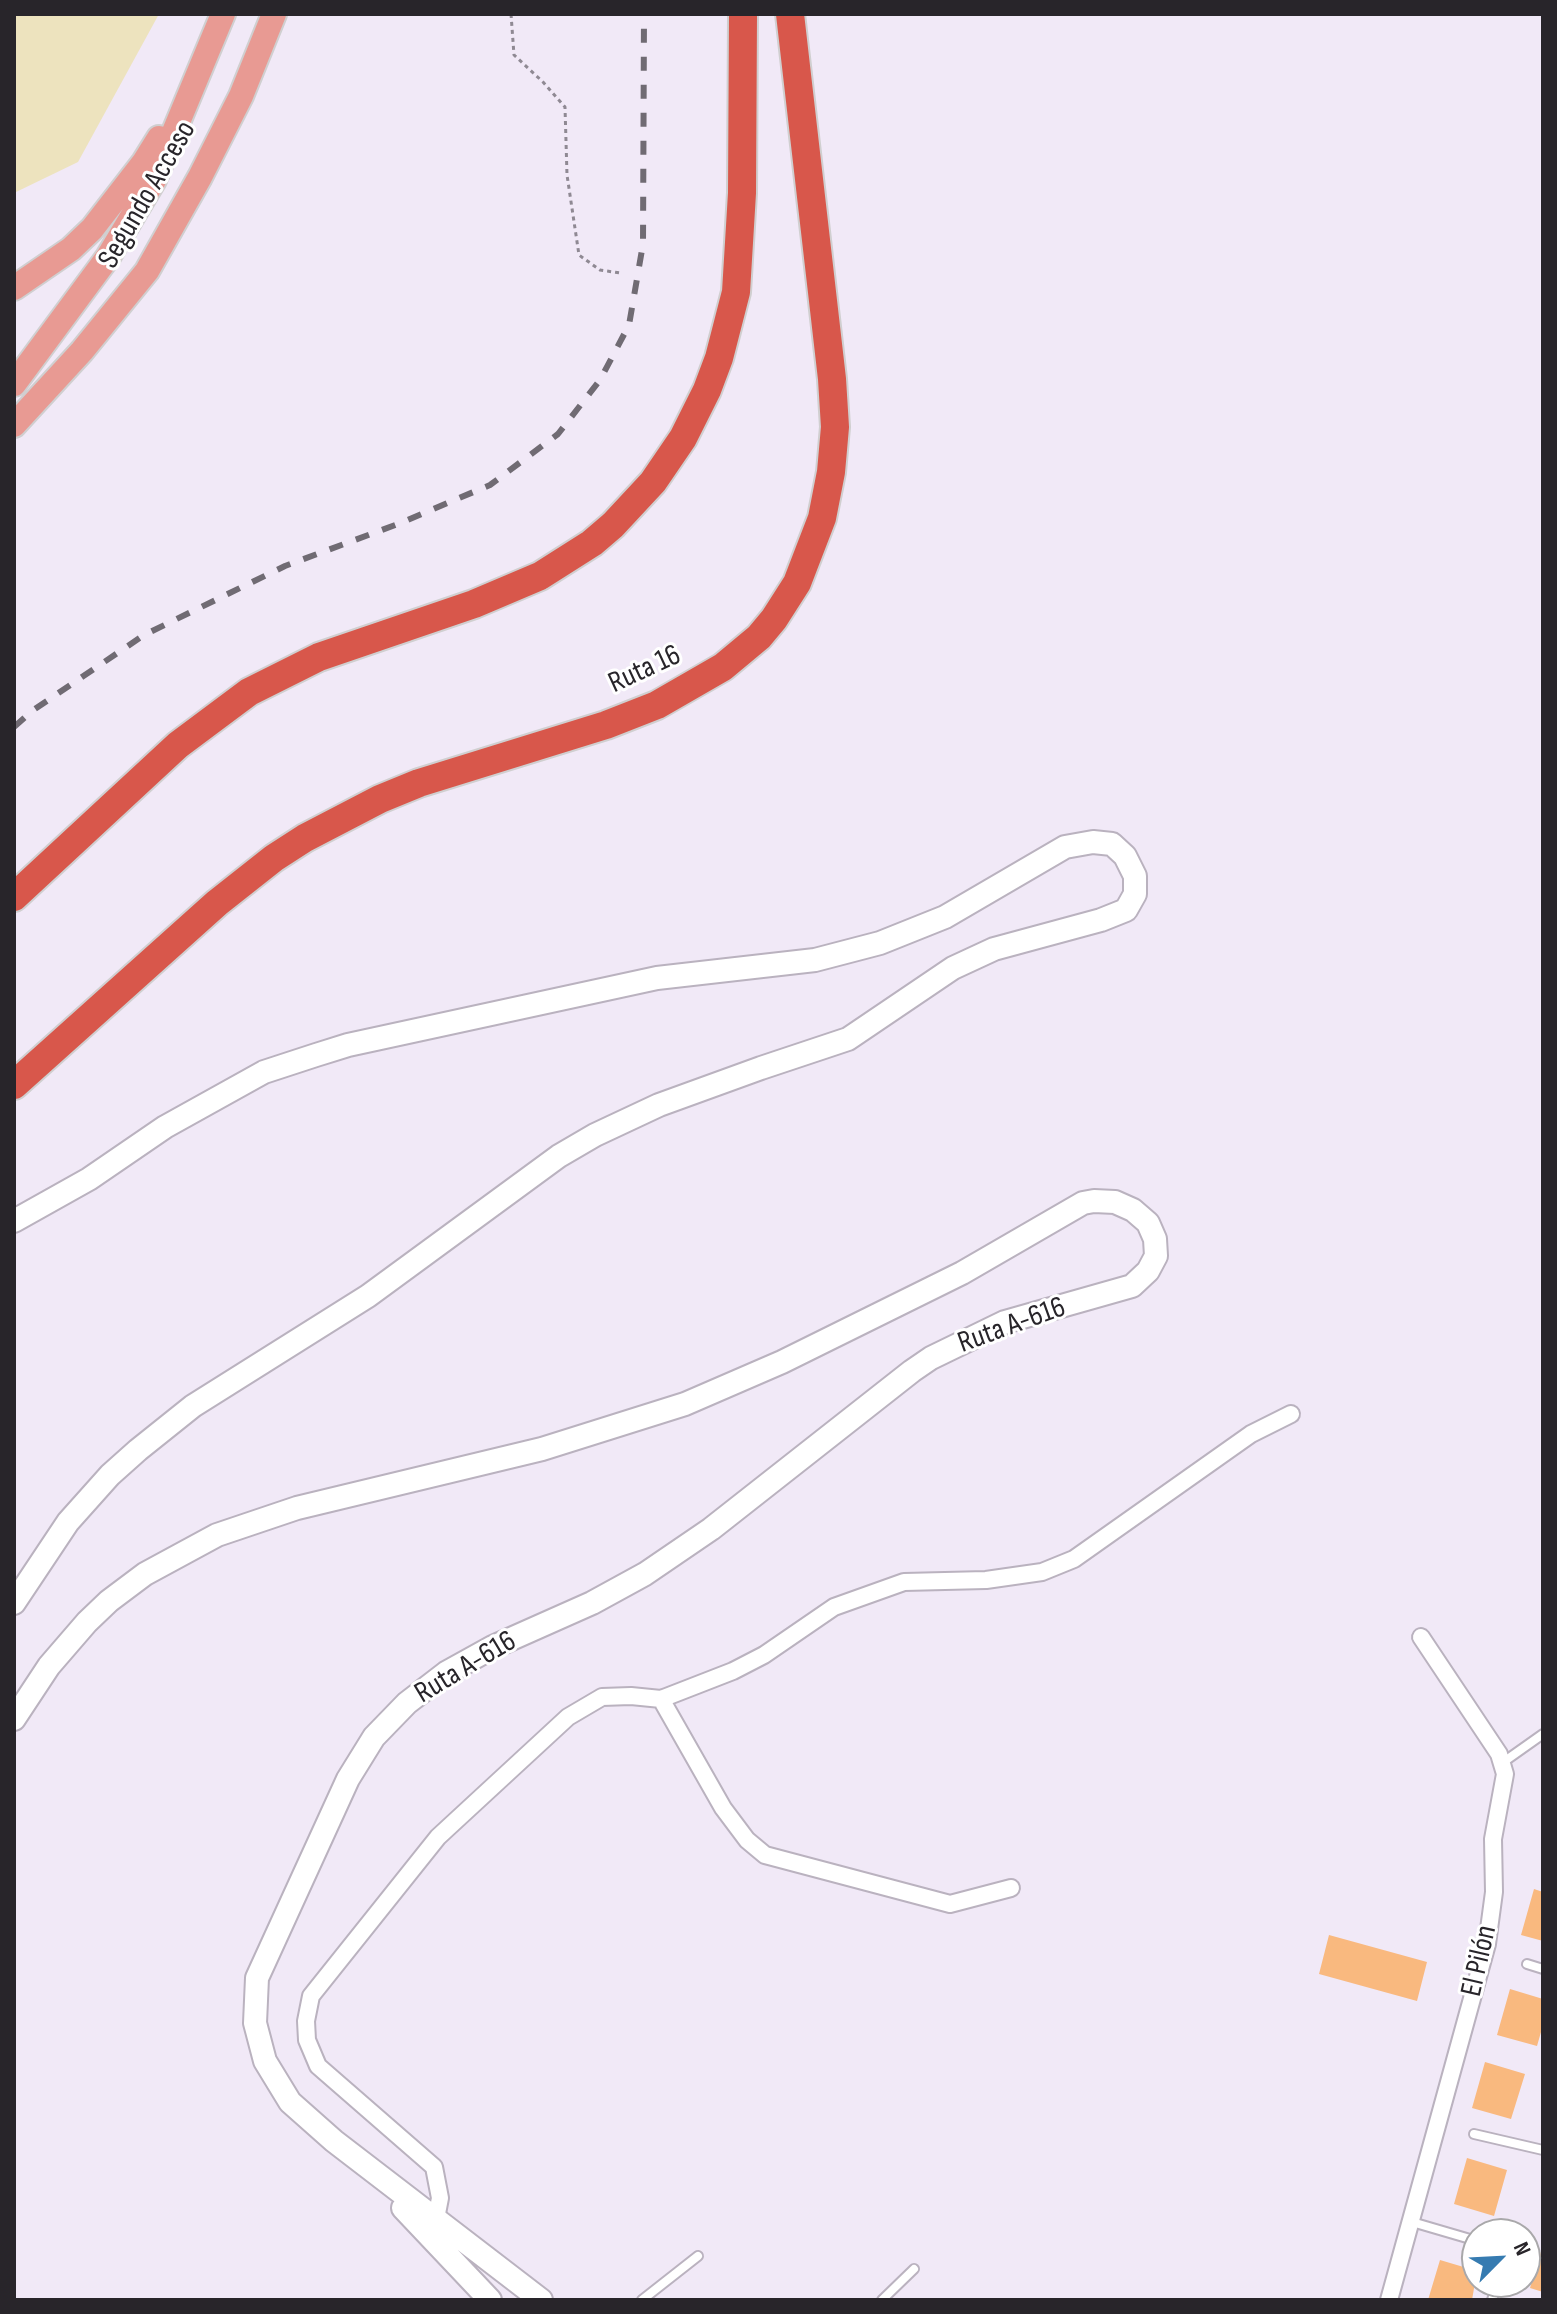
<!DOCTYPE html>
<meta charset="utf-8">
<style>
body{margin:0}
#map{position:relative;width:1557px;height:2314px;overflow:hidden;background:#f1e9f7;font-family:"Sofia Sans Condensed",sans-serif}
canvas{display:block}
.frame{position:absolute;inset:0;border:16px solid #28252a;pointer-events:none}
.north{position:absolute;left:1461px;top:2218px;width:80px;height:80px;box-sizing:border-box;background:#fff;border:2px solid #a9a8aa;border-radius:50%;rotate:66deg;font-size:22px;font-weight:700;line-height:32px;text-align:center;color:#28252a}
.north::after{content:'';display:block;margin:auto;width:28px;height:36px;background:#367bb1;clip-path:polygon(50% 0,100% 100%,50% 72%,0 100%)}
</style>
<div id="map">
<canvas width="1557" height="2314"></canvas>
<div class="frame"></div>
<div class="north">N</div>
</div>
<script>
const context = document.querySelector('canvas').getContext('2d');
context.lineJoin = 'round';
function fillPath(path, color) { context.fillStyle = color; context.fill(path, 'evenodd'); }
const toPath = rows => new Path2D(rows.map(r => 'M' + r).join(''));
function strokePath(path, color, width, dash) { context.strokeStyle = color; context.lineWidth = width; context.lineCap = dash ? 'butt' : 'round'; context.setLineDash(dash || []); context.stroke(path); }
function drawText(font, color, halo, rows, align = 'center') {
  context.font = font + ' "Sofia Sans Condensed",sans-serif'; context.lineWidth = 6; context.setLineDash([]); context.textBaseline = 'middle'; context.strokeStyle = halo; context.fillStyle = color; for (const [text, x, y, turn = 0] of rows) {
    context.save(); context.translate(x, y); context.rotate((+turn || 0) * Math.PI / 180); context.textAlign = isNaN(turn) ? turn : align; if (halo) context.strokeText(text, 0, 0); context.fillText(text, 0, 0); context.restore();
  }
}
fillPath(toPath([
 [14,14,159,14,78,162,14,193]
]), '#ede3be');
fillPath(toPath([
 [1534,1889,1543,1892,1543,1941,1521,1935],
 [1329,1935,1427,1962,1417,2001,1319,1974],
 [1510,1989,1543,1999,1543,2025,1537,2046,1497,2035],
 [1485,2062,1525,2074,1511,2119,1472,2108],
 [1467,2158,1507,2170,1494,2216,1454,2204],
 [1543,2245,1543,2292,1530,2288],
 [1440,2260,1477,2271,1472,2300,1428,2300]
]), '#f9b97f');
const lane = toPath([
 [1502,1763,1543,1734],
 [1527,1964,1543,1969],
 [1474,2134,1543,2150],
 [1412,2222,1477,2241],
 [642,2300,698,2256],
 [882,2300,914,2269],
 [1492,2300,1498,2282]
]);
const street = toPath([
 [661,1699,723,1808,747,1840,765,1855,950,1904,1011,1888],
 [434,2229,440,2198,434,2167,318,2066,307,2040,306,2021,311,1996,438,1837,568,1717,602,1697,631,1696,661,1699,733,1671,764,1655,834,1607,904,1582,986,1580,1042,1572,1074,1559,1251,1434,1291,1414],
 [1389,2300,1487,1944,1494,1892,1493,1839,1505,1774,1499,1754,1421,1637]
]);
const secondary = toPath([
 [14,1221,89,1179,165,1127,264,1072,316,1055,348,1045,657,978,815,960,880,943,945,917,1065,847,1093,842,1112,844,1125,856,1135,876,1135,894,1126,910,1101,920,994,949,953,968,848,1039,761,1068,659,1105,595,1135,559,1156,368,1296,193,1406,138,1450,110,1475,68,1522,14,1603],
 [14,1719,49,1666,87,1622,109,1601,145,1574,217,1535,297,1508,542,1449,685,1404,782,1362,962,1273,1083,1203,1094,1201,1115,1202,1133,1210,1148,1223,1155,1239,1156,1256,1148,1271,1132,1286,1005,1322,931,1358,912,1371,711,1529,645,1574,592,1603,493,1647,446,1673,407,1703,374,1737,348,1779,257,1978,255,2023,265,2061,290,2102,334,2141,541,2300],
 [403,2208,490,2300]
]);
const primary = toPath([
 [14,288,71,249,92,229,144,162,159,138],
 [14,384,108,257,154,180,223,14],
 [14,425,82,351,147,271,200,177,241,96,274,14]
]);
const highway = toPath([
 [14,897,178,745,249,692,319,657,474,604,540,576,592,543,613,525,653,482,683,438,707,390,719,358,736,292,742,193,743,14],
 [14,1085,217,903,274,858,305,838,380,799,419,783,606,725,657,705,723,667,759,637,774,619,797,583,822,518,831,472,835,427,832,379,790,14]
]);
strokePath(lane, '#bab2bf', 12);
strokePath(street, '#bab2bf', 20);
strokePath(secondary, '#bab2bf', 26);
strokePath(primary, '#d0cfd0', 28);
strokePath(highway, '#d0cfd0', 32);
strokePath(toPath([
 [511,14,514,55,543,82,565,107,567,175,579,255,600,270,620,273]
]), '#8f8993', 3, [4, 4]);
strokePath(lane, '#fff', 8);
strokePath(street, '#fff', 16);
strokePath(secondary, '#fff', 22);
strokePath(primary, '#e89a93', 24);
strokePath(highway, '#d8574b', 28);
strokePath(toPath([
 [14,727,32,711,144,635,285,566,398,524,490,485,558,434,600,380,629,325,643,244,644,14]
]), '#706b73', 6, [14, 14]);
drawText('30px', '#28252a', '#fff', [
 ["Segundo Acceso",148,195,-60],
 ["Ruta 16",645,670,-25],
 ["Ruta A-616",1012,1326,-20],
 ["Ruta A-616",466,1668,-31],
 ["El Pilón",1480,1961,-77]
]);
</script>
